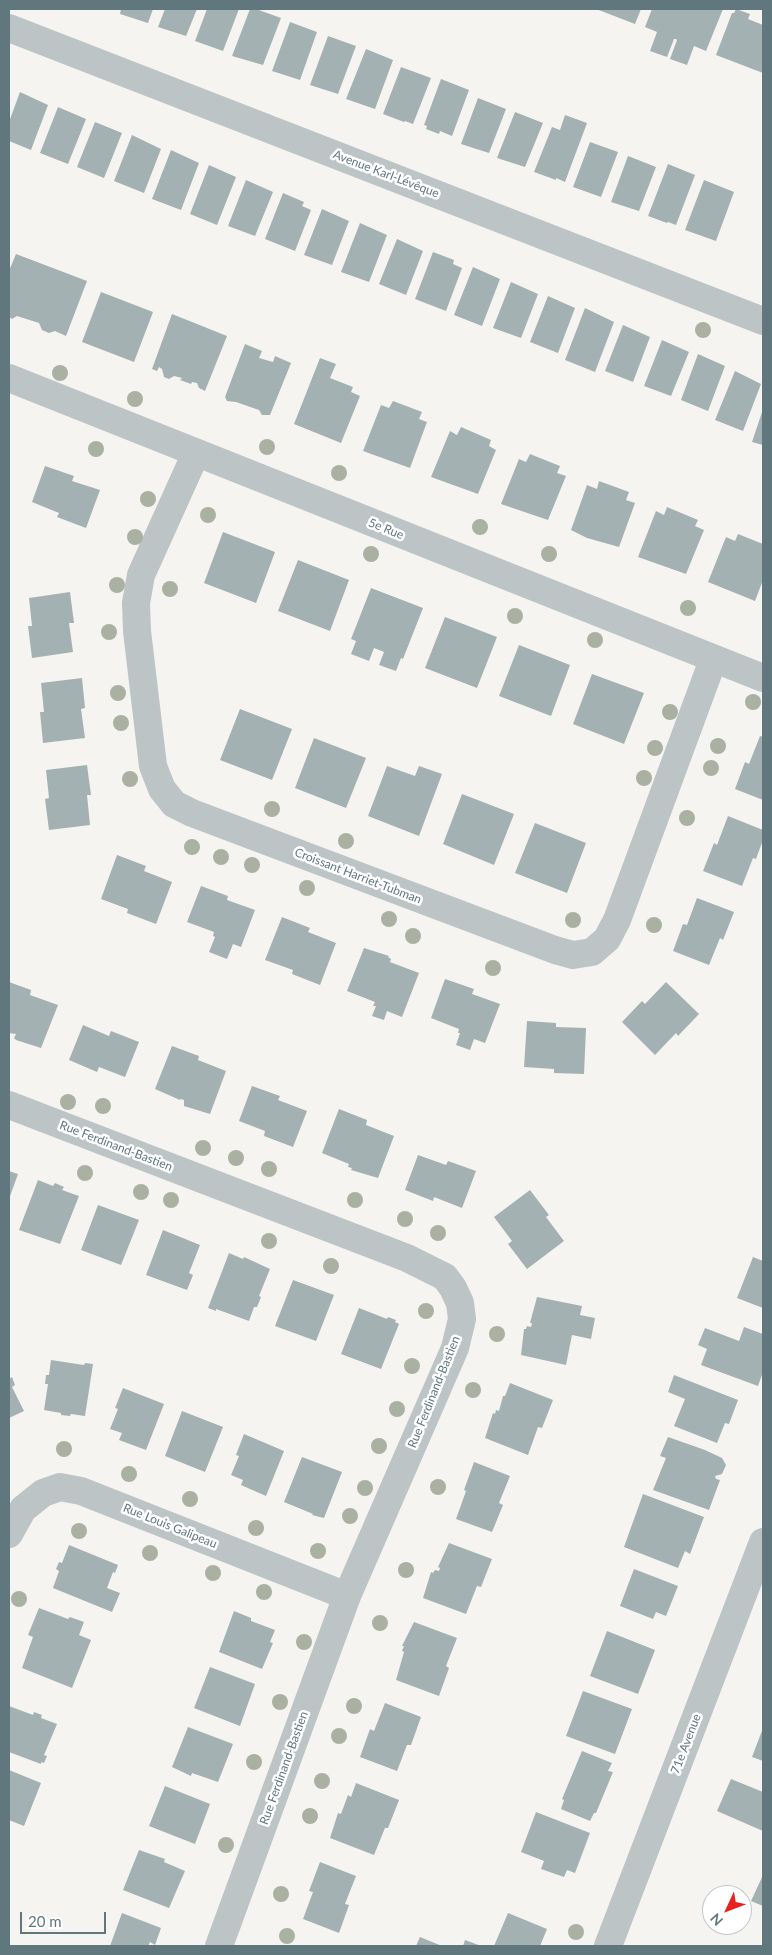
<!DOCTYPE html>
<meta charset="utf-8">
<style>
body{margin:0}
#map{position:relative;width:772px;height:1955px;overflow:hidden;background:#f5f4f1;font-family:Lato,sans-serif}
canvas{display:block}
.frame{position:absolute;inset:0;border:10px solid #5f777d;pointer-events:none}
.north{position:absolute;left:702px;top:1885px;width:50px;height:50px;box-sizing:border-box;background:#fff;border:1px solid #bfc9cb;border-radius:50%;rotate:227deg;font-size:14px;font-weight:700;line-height:20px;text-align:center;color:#5f777d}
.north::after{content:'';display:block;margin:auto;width:18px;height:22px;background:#e7221f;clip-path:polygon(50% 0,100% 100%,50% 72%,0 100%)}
.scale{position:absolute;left:20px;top:1912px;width:86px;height:22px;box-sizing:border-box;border:2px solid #5f777d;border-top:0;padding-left:6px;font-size:15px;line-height:18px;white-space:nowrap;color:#5f777d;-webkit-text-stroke:4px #fff;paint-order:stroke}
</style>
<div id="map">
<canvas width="772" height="1955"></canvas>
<div class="frame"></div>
<div class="north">N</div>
<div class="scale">20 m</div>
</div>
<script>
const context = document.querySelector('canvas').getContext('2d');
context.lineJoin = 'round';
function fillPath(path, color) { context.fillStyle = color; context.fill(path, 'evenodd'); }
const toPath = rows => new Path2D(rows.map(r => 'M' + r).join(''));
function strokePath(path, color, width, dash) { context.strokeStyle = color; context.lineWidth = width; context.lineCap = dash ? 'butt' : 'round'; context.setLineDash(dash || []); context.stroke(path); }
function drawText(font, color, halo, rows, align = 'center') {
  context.font = font + ' Lato,sans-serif'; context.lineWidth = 5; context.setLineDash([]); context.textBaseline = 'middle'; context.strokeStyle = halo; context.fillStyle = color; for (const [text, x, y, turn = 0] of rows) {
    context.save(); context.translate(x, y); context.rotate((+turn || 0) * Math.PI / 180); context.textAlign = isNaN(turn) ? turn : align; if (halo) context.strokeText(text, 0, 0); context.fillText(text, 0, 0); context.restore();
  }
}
fillPath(toPath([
 [121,9,153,9,148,23,120,14],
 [165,9,197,9,186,36,158,27],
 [207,9,239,9,223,51,195,41],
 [250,9,256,9,281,18,263,65,232,56],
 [596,9,641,9,635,24],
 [652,9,723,9,706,51,694,46,687,65,670,59,677,40,676,39,674,39,667,57,650,51,657,32,645,27],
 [736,9,750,14,748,19,763,25,763,73,716,55,732,13,734,13],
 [290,22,317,32,300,80,272,71],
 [328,36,356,46,338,94,310,85],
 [366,49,393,60,375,109,346,99],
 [401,67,431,78,413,124,405,121,404,122,383,114],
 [441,79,469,90,452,136,440,131,439,134,426,129,427,126,424,125],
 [20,92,48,105,31,150,9,141,9,122],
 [478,98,506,109,489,153,461,144],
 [58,107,86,119,68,164,40,153],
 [515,112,543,123,525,167,497,158],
 [565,115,587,123,565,182,556,178,556,180,534,172,552,127,560,130],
 [95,122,122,133,104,178,77,167],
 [132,135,161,149,144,193,114,181],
 [590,142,618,152,601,197,573,187],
 [171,150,199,163,181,210,152,199],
 [628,156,656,167,639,211,611,202],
 [668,164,695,175,676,225,668,222,667,223,648,216],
 [209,165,236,177,217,225,190,214],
 [246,180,273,192,255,236,228,226],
 [704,180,734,192,716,241,685,230],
 [283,193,304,202,302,206,311,210,295,251,265,239],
 [322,209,349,221,332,265,304,255],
 [360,223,387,235,369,282,341,272],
 [397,239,423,251,406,295,379,284],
 [433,252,454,260,453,264,462,268,446,311,415,299],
 [16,254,87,281,66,336,55,331,49,333,42,330,39,323,17,316,12,319,9,317,9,271],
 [473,267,500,279,482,326,454,315],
 [511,282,538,294,521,338,493,328],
 [101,292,153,312,134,362,82,342],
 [548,296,575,308,558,353,530,342],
 [585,308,614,322,595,372,565,360],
 [172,314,227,336,205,391,199,388,197,383,192,382,191,384,180,380,182,378,174,376,169,379,164,377,162,369,159,367,157,371,152,369],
 [623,325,650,337,633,382,605,371],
 [662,340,689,352,671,396,644,386],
 [245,344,262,351,259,358,273,362,275,356,291,363,270,415,262,415,259,410,236,402,227,401,225,397],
 [698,354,725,366,708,411,681,400],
 [320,358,336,364,330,378,353,387,351,392,360,396,341,443,294,424],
 [735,371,761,384,743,431,715,420],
 [393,401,422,412,419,419,427,422,410,468,363,451,381,405,389,408],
 [763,409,763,445,752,442],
 [461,427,491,440,489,446,496,450,478,494,431,477,450,431,457,435],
 [530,454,560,466,557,473,566,476,548,520,501,504,519,459,526,462],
 [45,466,74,476,72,481,100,490,86,528,57,517,59,513,32,502],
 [599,481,629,492,626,500,635,503,619,547,587,538,571,530,587,485,597,489],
 [667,507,698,520,695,526,704,530,686,574,638,557,656,511,664,515],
 [223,532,275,552,256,603,204,583],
 [738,534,763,544,763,580,755,601,708,582,726,537,735,541],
 [298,560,349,580,330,631,278,611],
 [371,588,423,608,403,659,401,658,396,671,379,665,384,652,374,648,369,661,351,654,356,641,351,639],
 [70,592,74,623,69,623,73,652,32,658,28,626,32,626,29,598],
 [445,617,497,637,477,688,425,668],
 [519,645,570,665,551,716,499,696],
 [592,674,644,693,624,744,573,724],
 [82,678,85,708,81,709,85,738,43,743,40,712,44,712,41,683],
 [240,709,292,729,272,780,220,760],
 [760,736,763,737,763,800,735,789,745,762,749,764],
 [314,738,366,758,346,808,295,788],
 [87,765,91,795,87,795,90,825,49,830,45,799,49,798,46,770],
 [387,766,415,776,419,766,442,774,419,836,368,816],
 [462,794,514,814,494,865,443,844],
 [728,816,763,830,763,840,756,859,753,858,742,886,703,871,714,843,717,845],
 [535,823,586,843,567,893,515,873],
 [117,855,146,866,144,871,172,882,156,924,127,913,128,909,101,899],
 [201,886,228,896,227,900,255,910,241,947,233,944,227,959,209,952,215,937,213,936,214,932,187,922],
 [697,898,734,912,723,940,720,938,709,965,673,951,683,924,687,925],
 [282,917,310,928,308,932,336,943,320,985,292,974,293,970,265,960],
 [364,948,389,956,388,957,391,959,390,962,419,973,402,1017,387,1011,384,1020,372,1016,376,1006,373,1006,375,1002,347,991],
 [445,979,474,989,472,994,500,1004,485,1043,474,1039,470,1050,456,1045,460,1033,458,1033,459,1029,431,1018],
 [9,982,31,990,30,995,58,1005,41,1048,16,1040,14,1038,16,1034,9,1033],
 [666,982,699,1014,678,1036,676,1033,655,1055,622,1022,642,1001,645,1004],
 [527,1021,556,1023,556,1027,586,1028,584,1074,554,1073,554,1069,524,1067],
 [83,1025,109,1036,111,1031,139,1042,125,1077,99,1067,97,1072,69,1060],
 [172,1046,199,1056,198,1060,226,1071,210,1114,184,1106,184,1100,180,1099,180,1100,155,1089],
 [252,1086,280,1096,278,1100,307,1111,293,1147,264,1136,265,1131,239,1121],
 [339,1109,367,1120,366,1125,394,1136,378,1178,351,1170,352,1168,348,1167,349,1164,322,1153],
 [418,1155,446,1165,448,1161,476,1171,462,1208,434,1197,433,1201,405,1190],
 [9,1171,18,1174,9,1199],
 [38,1180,53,1186,55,1183,64,1187,62,1190,79,1196,60,1244,19,1230],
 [530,1190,549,1215,546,1217,564,1241,527,1269,508,1244,512,1241,494,1217],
 [98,1205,139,1220,121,1265,81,1250],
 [163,1230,200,1245,189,1273,193,1275,187,1290,146,1275],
 [229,1253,243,1259,244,1257,270,1269,259,1296,261,1297,257,1307,254,1307,249,1321,216,1309,216,1311,208,1308],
 [753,1257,763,1261,763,1308,737,1298],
 [293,1280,334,1295,316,1341,275,1326],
 [537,1297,582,1306,580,1315,595,1318,591,1339,572,1335,566,1365,521,1355,524,1329,526,1329,527,1326,531,1327,532,1323,530,1323],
 [359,1308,387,1319,388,1317,396,1320,395,1322,399,1324,381,1369,341,1354],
 [744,1327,763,1334,763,1372,758,1386,701,1365,707,1349,698,1345,705,1328,739,1341],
 [51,1360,84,1365,85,1363,93,1364,85,1416,71,1414,70,1416,61,1415,61,1413,44,1410,48,1384,45,1384,46,1375,49,1375],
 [674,1375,738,1400,729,1424,725,1423,717,1443,674,1426,685,1399,668,1392],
 [12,1377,15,1385,12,1387,24,1411,9,1418,9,1379],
 [510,1383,553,1400,542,1428,538,1427,528,1455,485,1438,493,1413,495,1414,496,1410,499,1411,503,1396,505,1396],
 [123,1388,164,1404,146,1450,119,1440,122,1433,110,1429,118,1409,115,1408],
 [182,1411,223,1427,205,1472,165,1456],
 [244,1434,284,1451,266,1496,241,1485,243,1480,231,1475,239,1456,236,1455],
 [668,1437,705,1450,722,1458,726,1465,722,1474,715,1476,716,1479,720,1480,709,1510,653,1490,666,1458,660,1456],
 [302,1457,342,1472,324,1518,312,1515,313,1514,284,1502],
 [474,1462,510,1476,499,1503,503,1505,492,1532,456,1519,466,1491,464,1490],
 [643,1494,704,1517,690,1554,685,1551,678,1568,624,1547],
 [449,1543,492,1559,481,1587,477,1586,466,1614,423,1598,431,1572,433,1573,435,1570,439,1571,440,1568,438,1567],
 [69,1545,118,1565,115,1573,113,1572,107,1588,120,1593,112,1612,53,1588,59,1571,56,1569,59,1562,62,1563],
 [634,1569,678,1586,666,1616,656,1612,653,1619,620,1606],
 [39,1608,68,1619,70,1617,84,1622,79,1635,91,1640,72,1688,22,1668,33,1637,28,1635],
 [234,1611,251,1618,251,1621,275,1630,270,1642,273,1643,262,1669,219,1652],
 [414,1622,457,1638,446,1666,449,1668,439,1696,396,1680,404,1652,402,1651,404,1646,402,1646],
 [607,1631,655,1650,638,1694,590,1676],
 [210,1667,255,1684,240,1726,194,1708],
 [583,1691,632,1709,615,1754,566,1736],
 [385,1703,421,1717,411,1745,407,1745,397,1771,360,1757,370,1729,374,1731],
 [9,1706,33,1715,34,1712,42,1715,41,1718,57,1724,44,1755,47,1756,44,1763,41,1762,41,1764,9,1752],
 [188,1727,233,1744,218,1782,192,1773,191,1776,172,1767],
 [763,1728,763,1761,752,1757],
 [582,1751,612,1763,608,1771,613,1772,596,1813,594,1813,590,1821,561,1809,564,1800,562,1799],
 [9,1770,41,1783,24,1826,9,1820],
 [731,1779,763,1792,763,1831,717,1811],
 [356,1783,399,1800,388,1828,385,1828,374,1855,330,1838,338,1813,341,1814,348,1795,351,1797],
 [165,1786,210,1804,195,1844,149,1826],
 [536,1812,590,1833,575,1873,567,1870,564,1877,541,1869,544,1861,521,1852],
 [139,1850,165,1859,164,1862,185,1871,169,1908,123,1890],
 [320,1862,356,1876,345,1904,349,1905,339,1933,303,1919,313,1892,309,1891],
 [763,1875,763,1906,751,1901],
 [122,1913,161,1928,155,1945,150,1942,148,1946,110,1946],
 [508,1913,547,1929,540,1946,494,1946],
 [420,1937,442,1946,416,1946],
 [465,1940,481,1946,463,1946]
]), '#a4b1b3');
strokePath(toPath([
 [9,28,763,321],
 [9,378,763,678],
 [196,453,141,575,136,603,137,631,153,766,162,789,174,804,192,813,555,950,573,955,592,952,607,939,617,920,713,660],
 [9,1105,407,1258,445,1277,453,1288,460,1303,462,1319,455,1348,347,1596,219,1946],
 [9,1534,23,1509,43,1493,60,1487,81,1491,347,1596],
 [608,1946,763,1542]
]), '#bdc4c6', 28);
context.fillStyle = '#aab1a2';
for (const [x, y] of [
 [703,330],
 [60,373],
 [135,399],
 [267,447],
 [96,449],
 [339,473],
 [148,499],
 [208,515],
 [480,527],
 [135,537],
 [371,554],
 [549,554],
 [117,585],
 [170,589],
 [688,608],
 [515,616],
 [109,632],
 [595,640],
 [118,693],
 [753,702],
 [670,712],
 [121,723],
 [718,746],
 [655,748],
 [711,768],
 [644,778],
 [130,779],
 [272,809],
 [687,818],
 [346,841],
 [192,847],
 [221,857],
 [252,865],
 [307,888],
 [389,919],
 [573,920],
 [654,925],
 [413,936],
 [493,968],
 [68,1102],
 [103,1106],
 [203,1148],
 [236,1158],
 [269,1169],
 [85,1173],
 [141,1192],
 [171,1200],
 [355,1200],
 [405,1219],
 [438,1233],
 [269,1241],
 [331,1266],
 [426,1311],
 [497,1334],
 [412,1366],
 [473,1390],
 [397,1409],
 [379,1446],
 [64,1449],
 [129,1474],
 [438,1487],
 [365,1488],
 [190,1499],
 [350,1516],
 [256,1528],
 [79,1531],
 [318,1551],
 [150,1553],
 [406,1570],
 [213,1573],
 [264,1592],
 [19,1599],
 [380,1623],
 [304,1642],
 [280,1702],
 [354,1706],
 [339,1736],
 [254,1762],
 [322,1781],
 [310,1816],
 [226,1845],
 [281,1894],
 [576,1932],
 [287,1936]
]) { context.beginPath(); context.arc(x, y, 8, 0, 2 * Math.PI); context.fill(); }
drawText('12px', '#5f777d', '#fff', [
 ["Avenue Karl-Lévêque",386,174,21],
 ["5e Rue",386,529,22],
 ["Croissant Harriet-Tubman",358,876,21],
 ["Rue Ferdinand-Bastien",116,1146,21],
 ["Rue Ferdinand-Bastien",434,1392,-68],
 ["Rue Louis Galipeau",170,1526,22],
 ["71e Avenue",686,1744,-69],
 ["Rue Ferdinand-Bastien",284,1768,-70]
]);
</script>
